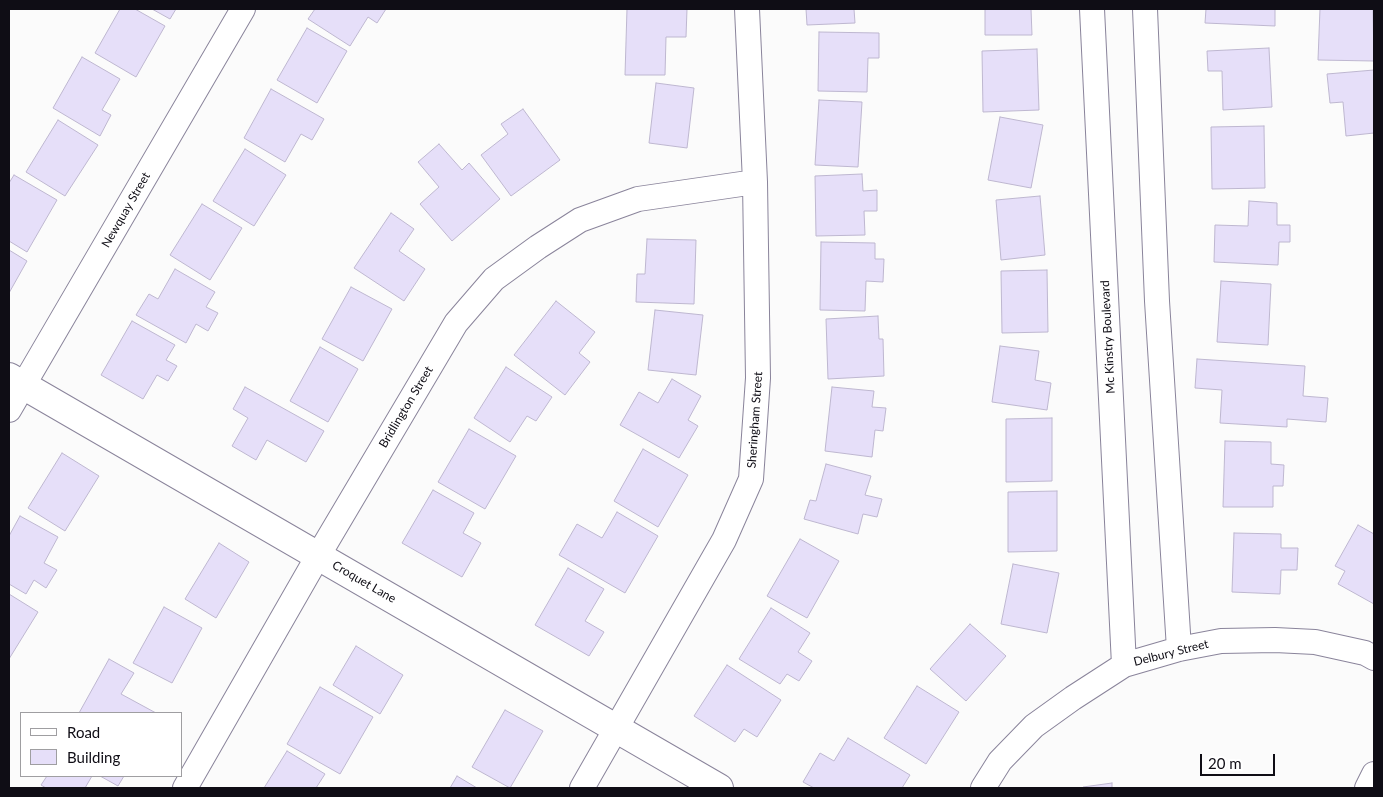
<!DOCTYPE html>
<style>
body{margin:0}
#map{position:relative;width:1383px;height:797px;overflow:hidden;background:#fbfbfb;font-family:Lato,sans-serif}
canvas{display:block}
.frame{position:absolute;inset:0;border:10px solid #0f0d15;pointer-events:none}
.legend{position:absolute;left:20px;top:712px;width:162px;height:65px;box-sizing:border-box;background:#fff;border:1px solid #9f9ea1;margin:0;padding:6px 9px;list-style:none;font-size:15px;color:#0f0d15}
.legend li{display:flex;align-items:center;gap:10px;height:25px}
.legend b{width:25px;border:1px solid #9f9ea1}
.scale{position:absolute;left:1200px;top:754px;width:75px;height:22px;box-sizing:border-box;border:2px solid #0f0d15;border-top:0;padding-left:6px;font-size:15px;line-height:18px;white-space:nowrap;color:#0f0d15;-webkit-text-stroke:4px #fff;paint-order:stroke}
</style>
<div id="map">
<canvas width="1383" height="797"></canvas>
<div class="frame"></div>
<ul class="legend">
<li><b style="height:6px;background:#fff"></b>Road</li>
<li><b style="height:14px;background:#e6dff9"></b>Building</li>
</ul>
<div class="scale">20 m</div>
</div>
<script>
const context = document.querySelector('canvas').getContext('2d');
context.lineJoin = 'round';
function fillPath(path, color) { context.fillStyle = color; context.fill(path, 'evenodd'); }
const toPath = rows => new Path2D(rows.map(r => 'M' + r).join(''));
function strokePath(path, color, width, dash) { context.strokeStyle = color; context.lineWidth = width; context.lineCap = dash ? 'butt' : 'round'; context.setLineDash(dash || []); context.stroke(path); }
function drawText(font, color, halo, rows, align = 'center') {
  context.font = font + ' Lato,sans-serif'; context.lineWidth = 5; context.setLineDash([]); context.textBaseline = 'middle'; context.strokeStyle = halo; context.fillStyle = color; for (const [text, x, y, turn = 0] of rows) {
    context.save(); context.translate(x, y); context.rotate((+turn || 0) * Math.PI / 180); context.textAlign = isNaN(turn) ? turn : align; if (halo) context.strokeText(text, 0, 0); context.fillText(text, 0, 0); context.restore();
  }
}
const building = toPath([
 [120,9,135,9,165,26,136,77,95,53,120,9],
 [152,9,176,9,170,19,152,9],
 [315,9,386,9,377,23,368,17,350,46,308,19,315,9],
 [627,9,687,9,686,37,666,37,665,75,625,75,627,9],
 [806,9,854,9,855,23,807,25,806,9],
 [985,9,1031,9,1032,35,985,35,985,9],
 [1206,9,1275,9,1275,26,1205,23,1206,9],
 [1320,9,1373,9,1374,61,1318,60,1320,9],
 [307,28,347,51,317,103,277,80,307,28],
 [819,32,879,33,879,58,868,58,867,92,818,91,819,32],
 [1269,48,1272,107,1223,110,1222,71,1208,71,1207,51,1269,48],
 [1037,49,1039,110,983,112,982,51,1037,49],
 [82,57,120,79,102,110,111,115,100,136,53,108,82,57],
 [1374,70,1374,133,1346,136,1343,102,1330,103,1327,74,1374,70],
 [656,83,694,88,687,148,649,143,656,83],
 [271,89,324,119,312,140,301,134,285,162,244,138,271,89],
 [819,100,862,102,858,167,815,165,819,100],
 [523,109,560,160,511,196,481,155,508,134,501,124,523,109],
 [1000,117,1043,125,1031,188,988,180,1000,117],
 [58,120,98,145,65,196,26,172,58,120],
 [1264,126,1265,188,1212,189,1211,127,1264,126],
 [439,144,462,170,469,163,500,199,452,241,420,204,439,187,418,162,439,144],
 [245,149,286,175,254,226,213,201,245,149],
 [862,174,863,191,877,190,877,211,864,211,865,235,816,236,815,176,862,174],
 [14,175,57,200,27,252,9,241,9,183,14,175],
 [1040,196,1045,255,1001,260,996,200,1040,196],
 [1249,201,1277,203,1277,225,1290,225,1290,242,1279,242,1278,265,1214,262,1215,225,1248,226,1249,201],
 [202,204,242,228,210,280,170,255,202,204],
 [391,213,414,229,399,251,425,269,404,301,354,268,391,213],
 [647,239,696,240,694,304,636,302,637,274,645,274,647,239],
 [821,242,875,243,875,259,884,259,883,282,866,281,865,311,820,310,821,242],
 [9,250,27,261,9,293,9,250],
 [175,269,215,292,206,307,218,313,208,331,196,324,186,343,136,315,149,294,158,299,175,269],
 [1047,270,1048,332,1002,333,1001,271,1047,270],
 [1221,281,1271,284,1268,345,1217,342,1221,281],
 [351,287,392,309,363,361,322,339,351,287],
 [556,301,595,332,579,353,590,362,565,395,514,355,556,301],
 [655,310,703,315,696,375,648,370,655,310],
 [878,316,879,339,883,339,884,376,828,379,826,319,878,316],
 [132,321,175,345,166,360,177,366,168,381,157,375,143,399,101,375,132,321],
 [1000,346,1039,351,1035,380,1051,383,1047,410,992,402,1000,346],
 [320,347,358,369,328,422,290,401,320,347],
 [1197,359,1305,366,1303,396,1328,398,1326,422,1287,419,1287,427,1220,423,1222,390,1195,388,1197,359],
 [506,367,552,397,536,421,527,416,510,442,474,418,506,367],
 [672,379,701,396,688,420,698,426,679,458,620,425,639,392,658,403,672,379],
 [245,387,324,431,306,462,267,440,256,460,232,446,248,418,233,409,245,387],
 [832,387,874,391,872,407,886,408,883,431,875,430,872,457,825,451,832,387],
 [1052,418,1052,481,1006,482,1006,419,1052,418],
 [469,429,516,456,485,509,438,482,469,429],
 [1225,441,1271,442,1271,464,1284,465,1283,486,1273,486,1273,507,1223,507,1225,441],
 [643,449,688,475,658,527,614,501,643,449],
 [62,453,99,476,65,531,28,508,62,453],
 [826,464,871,476,865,495,882,499,877,517,863,514,858,534,804,519,810,500,816,501,826,464],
 [433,490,474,513,463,533,481,543,462,577,402,543,433,490],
 [1057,491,1057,551,1008,552,1008,492,1057,491],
 [617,512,658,536,625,593,559,555,577,524,602,538,617,512],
 [20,516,58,537,44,563,57,570,46,588,34,580,26,594,9,584,9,536,20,516],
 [1358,525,1374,534,1374,604,1338,584,1345,571,1335,566,1358,525],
 [1234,533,1281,534,1281,548,1298,548,1297,570,1281,570,1280,594,1232,592,1234,533],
 [800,539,839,561,807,618,767,596,800,539],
 [219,543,249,562,216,618,185,599,219,543],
 [1013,564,1059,573,1047,633,1001,624,1013,564],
 [568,568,604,589,585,621,604,632,589,656,535,625,568,568],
 [9,594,38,612,9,659,9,594],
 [164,607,202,628,172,683,133,663,164,607],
 [771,608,810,633,798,652,812,661,799,681,787,674,780,684,739,659,771,608],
 [970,624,1006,656,966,701,930,669,970,624],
 [356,646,403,675,380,714,333,685,356,646],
 [109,659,134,673,121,694,156,713,79,713,109,659],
 [727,665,781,700,757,737,744,729,735,742,694,716,727,665],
 [917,686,959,712,926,764,884,738,917,686],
 [320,687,373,717,340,774,287,744,320,687],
 [505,710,543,731,510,788,472,767,505,710],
 [848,738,910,775,902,788,814,788,803,782,820,753,834,761,848,738],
 [287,751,325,774,316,788,264,788,287,751],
 [47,776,92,776,85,788,46,788,41,785,47,776],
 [100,776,124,776,118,786,100,776],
 [457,776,477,788,450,788,457,776],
 [1112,783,1112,788,1083,788,1083,787,1112,783]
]);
fillPath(building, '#e6dff9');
strokePath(building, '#beb7d0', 1);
const minor = toPath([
 [1092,9,1124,665],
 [1145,9,1157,301,1179,649],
 [9,410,243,9],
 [185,788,318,556,456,323,494,279,538,247,580,220,638,199,755,182],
 [582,788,724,540,751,479,758,378,755,182,747,9],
 [983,788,1000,761,1034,726,1073,698,1124,665,1179,649,1221,641,1275,640,1315,642,1365,653,1374,658],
 [1367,788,1374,774]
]);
const tertiary = toPath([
 [9,377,719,788]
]);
strokePath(minor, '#8a849b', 26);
strokePath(tertiary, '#8a849b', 30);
strokePath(minor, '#fff', 24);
strokePath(tertiary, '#fff', 28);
drawText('12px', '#0f0d15', '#fff', [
 ["Newquay Street",126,210,-60],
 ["Mc Kinstry Boulevard",1108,337,-93],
 ["Bridlington Street",406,407,-59],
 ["Sheringham Street",755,420,-86],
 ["Croquet Lane",364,582,30],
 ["Delbury Street",1171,653,-14]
]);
</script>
